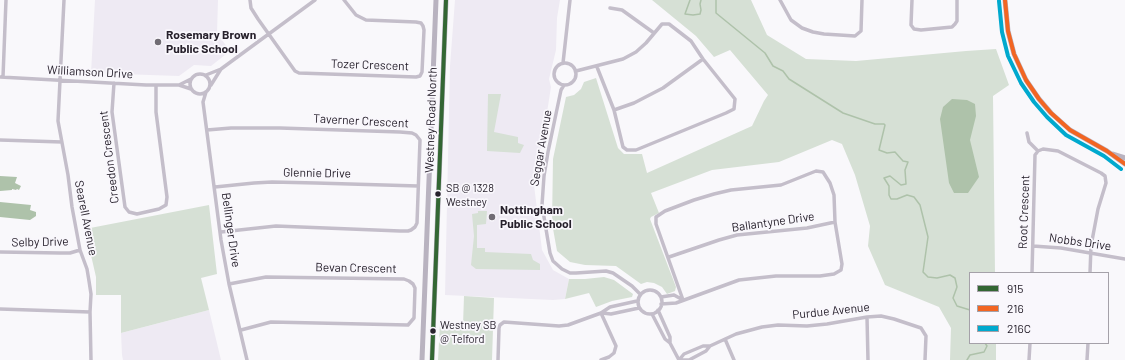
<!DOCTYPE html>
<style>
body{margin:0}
#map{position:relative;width:1125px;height:360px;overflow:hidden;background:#f9f8fb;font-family:Barlow,sans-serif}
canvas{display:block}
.legend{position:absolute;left:969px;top:272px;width:140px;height:72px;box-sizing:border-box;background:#f9f7fc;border:1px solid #a5a1a9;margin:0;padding:5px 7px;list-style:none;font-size:12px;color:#27212c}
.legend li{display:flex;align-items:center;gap:8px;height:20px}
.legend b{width:20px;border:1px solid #a5a1a9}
</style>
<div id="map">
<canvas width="1125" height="360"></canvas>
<ul class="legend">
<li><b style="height:5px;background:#363"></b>915</li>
<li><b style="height:5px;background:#f26522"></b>216</li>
<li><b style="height:5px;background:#00a9ce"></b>216C</li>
</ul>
</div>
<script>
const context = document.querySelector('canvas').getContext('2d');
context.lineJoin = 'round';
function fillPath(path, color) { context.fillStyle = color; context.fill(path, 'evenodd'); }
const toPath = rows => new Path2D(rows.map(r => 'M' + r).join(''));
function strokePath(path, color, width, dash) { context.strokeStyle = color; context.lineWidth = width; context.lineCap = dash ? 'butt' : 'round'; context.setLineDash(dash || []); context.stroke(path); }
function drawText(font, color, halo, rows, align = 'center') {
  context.font = font + ' Barlow,sans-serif'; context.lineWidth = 3.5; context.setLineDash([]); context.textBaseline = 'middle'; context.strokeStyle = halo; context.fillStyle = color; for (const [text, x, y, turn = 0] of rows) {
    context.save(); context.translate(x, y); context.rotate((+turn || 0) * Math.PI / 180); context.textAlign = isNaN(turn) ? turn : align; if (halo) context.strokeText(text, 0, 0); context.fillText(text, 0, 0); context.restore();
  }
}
fillPath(toPath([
 [95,0,218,0,217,33,230,51,211,66,194,65,179,76,91,73],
 [455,0,560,0,557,18,556,50,549,79,551,87,539,163,534,185,542,250,553,270,569,279,565,299,553,300,445,295,450,66],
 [209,310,221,360,123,360,122,355,121,333]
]), '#eeeaf3');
fillPath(toPath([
 [652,0,751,0,767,35,806,59,856,61,966,51,996,49,1009,85,993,96,995,273,970,273,970,343,996,343,996,360,950,360,951,328,939,307,885,285,868,246,870,226,855,175,842,144,832,140,779,162,712,170,651,193,659,213,651,217,650,219,676,287,675,291,667,294,662,287,654,283,647,282,641,284,616,266,585,265,570,262,557,251,552,223,553,159,566,97,574,95,581,89,584,82,596,78,618,148,624,154,642,154,647,173,752,126,764,101,768,95,730,50,714,57,696,36],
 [488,94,501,94,494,132,518,137,518,143,524,145,520,153,487,151],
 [209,205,217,274,201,278,209,310,121,333,121,295,96,295,96,277,85,229],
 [478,211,487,211,486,224,477,225,477,248,485,248,485,252,531,254,533,260,540,264,540,270,476,269,471,265,474,236,472,214,478,213],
 [604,277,614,280,633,294,632,297,612,301,596,307,589,293,565,299,569,279,585,279],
 [464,296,494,298,492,360,438,360,440,323,463,325]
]), '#d6e0d5');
fillPath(toPath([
 [952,99,967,100,975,104,976,116,970,140,979,177,968,193,954,193,949,183,940,119,943,107],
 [0,176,17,177,15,183,21,186,19,190,17,189,16,190,12,189,12,190,0,191],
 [0,202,31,205,30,210,36,212,36,216,30,220,0,217]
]), '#aec2aa');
strokePath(toPath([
 [690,0,685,14,693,15,700,14,701,10,700,4,701,0],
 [716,0,716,13,765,53,773,66,783,71,789,79,843,113,875,124,884,124,885,125,879,150,887,153,895,152,903,161,908,162,905,170,906,184,901,185,890,176,884,178,889,186,889,195,891,199,897,199,907,195,914,197,920,205,928,237,923,272,928,277,937,278,950,275,955,278,957,287,953,298,957,306,970,310],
 [967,360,970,355,984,352,987,346,985,343]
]), '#aec2aa', 1.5);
strokePath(toPath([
 [64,0,58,121,68,175,72,207,80,250,87,269,89,281,91,294,90,312,91,360],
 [250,0,251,8,258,19,295,71,299,73,416,77,420,76,422,72,424,30,423,26,421,23,416,22,366,20,356,15,344,0],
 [780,0,791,20,802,28,813,32,824,34,855,36,861,31,862,0],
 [912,0,911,25,914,29,921,30,952,27,955,24,957,21,957,0],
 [610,8,622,10,654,33],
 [563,63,570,0],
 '554 74a11 11 0 1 1 22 0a11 11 0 1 1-22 0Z',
 [576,71,623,59,636,52,646,43,662,24,669,24,691,41,703,59,735,99,734,109,726,113,636,150,627,150,623,147,614,110,597,67],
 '190 84a10 10 0 1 1 20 0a10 10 0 1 1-20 0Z',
 [206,75,221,69,315,0],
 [0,77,146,85,179,85,191,89],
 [3,77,6,0],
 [114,83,112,112,125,207,129,212,137,214,159,209,166,205,167,197,156,112,156,85],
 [179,85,191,79],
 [211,85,221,69],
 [564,85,561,90,548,152,544,176,542,205,550,253,553,261,562,269,570,273,576,273,606,271,613,273,632,286,640,294],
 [206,92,203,102,221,240,229,284,247,360],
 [614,110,634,103,663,88,703,59],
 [207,130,231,128,280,128,400,132,412,133,416,135,420,140,417,223,415,227,411,230,408,231,400,231,276,226,221,232],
 [1027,133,1029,142,1038,151],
 [0,140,62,142],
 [215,187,254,183,272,182,316,183,418,186],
 [1033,246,1061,248,1125,259],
 [0,252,60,253,70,253,80,250],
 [669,257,719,240,737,235,807,228,835,222],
 [1032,273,1035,155,1038,151,1043,149,1058,151,1101,173,1105,176,1106,183,1098,209,1091,246,1090,273],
 [229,284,266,277,404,279,409,281,413,284,415,288,414,318,408,325,271,322,241,330],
 '638 302a12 12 0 1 1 24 0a12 12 0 1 1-24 0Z',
 [661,297,674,295,683,300],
 [661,304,676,303,739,280,776,276,820,276,834,274,841,270,842,264,835,222,834,195,830,183,823,172,816,171,781,185,731,190,714,194,694,200,665,211,656,217,656,224,683,300],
 [0,309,90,312],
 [658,310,670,337,670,343],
 [601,313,616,346,614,353,609,357,601,360],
 [602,313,611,314,639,308],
 [652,314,665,339,670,343,679,360],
 [867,317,868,360],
 [725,339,734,360],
 [498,360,499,328,500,325,504,322,559,326,568,325,601,313,610,307,637,301],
 [679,360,684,354,703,346,710,346,736,334,762,327,778,325,807,326,827,324,867,317,881,316,894,319,921,328,926,336,925,360],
 [679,360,689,360,706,351,710,346],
 [1029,360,1030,343],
 [1087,360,1088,343]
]), '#c4beca', 3.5);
strokePath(toPath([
 [1005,0,1008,31,1014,54,1026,80,1039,99,1051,113,1070,130,1107,151,1125,164],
 [1113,154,1125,158],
 [422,360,436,0],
 [432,360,446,0]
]), '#b9b3c0', 5);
strokePath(toPath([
 [432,360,446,0]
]), '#363', 4);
strokePath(toPath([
 [1005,0,1008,31,1014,54,1026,80,1039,99,1051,113,1070,130,1107,151,1125,164]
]), '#f26522', 4);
strokePath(toPath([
 [999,1,1002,32,1008,56,1021,83,1034,102,1047,117,1066,135,1104,156,1121,169]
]), '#00a9ce', 4);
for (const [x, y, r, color] of [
 [158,42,4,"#706c74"],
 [438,194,3.5,"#27212c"],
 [492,217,4,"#706c74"],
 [433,331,3.5,"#27212c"]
]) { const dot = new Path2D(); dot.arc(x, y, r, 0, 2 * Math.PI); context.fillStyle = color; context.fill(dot); strokePath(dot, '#f9f7fc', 1.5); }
drawText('11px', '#27212c', '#f9f7fc', [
 ["SB @ 1328",446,188],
 ["Westney",446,202],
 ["Westney SB",440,325],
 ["@ Telford",440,339]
], 'left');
drawText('bold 12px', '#27212c', '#f9f7fc', [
 ["Rosemary Brown",166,35],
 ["Public School",166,49],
 ["Nottingham",500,210],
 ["Public School",500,224]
], 'left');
drawText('12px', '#27212c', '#f9f7fc', [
 ["Tozer Crescent",370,65,2],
 ["Williamson Drive",90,72,3],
 ["Westney Road North",431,120,-88],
 ["Taverner Crescent",361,121,3],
 ["Seggar Avenue",541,148,-80],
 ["Creedon Crescent",109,157,-97],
 ["Glennie Drive",317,173,1],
 ["Root Crescent",1024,212,-88],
 ["Searell Avenue",86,218,79],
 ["Ballantyne Drive",773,222,-8],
 ["Bellinger Drive",231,230,82],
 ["Selby Drive",40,242,-1],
 ["Nobbs Drive",1080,242,8],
 ["Bevan Crescent",356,268,1],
 ["Purdue Avenue",831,311,-6]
]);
</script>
